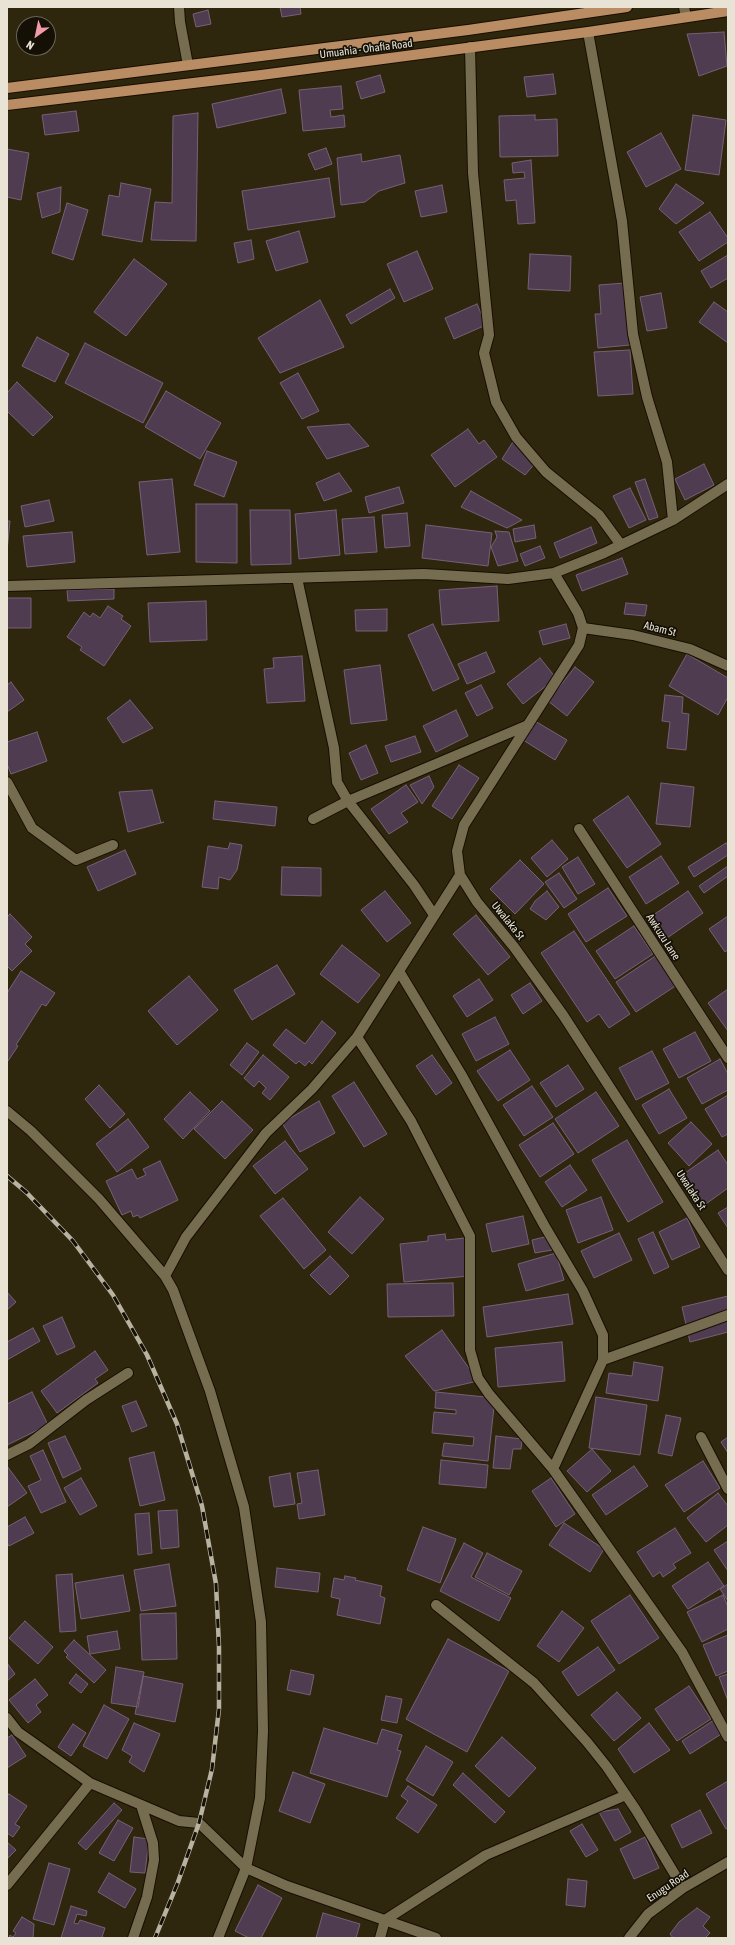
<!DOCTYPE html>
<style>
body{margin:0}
#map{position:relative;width:735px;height:1945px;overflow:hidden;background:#2f270d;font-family:"Asap Condensed",sans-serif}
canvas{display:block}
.frame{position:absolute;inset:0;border:8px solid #e8e3d4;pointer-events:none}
.north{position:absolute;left:16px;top:16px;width:40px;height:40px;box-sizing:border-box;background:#141006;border:1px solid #696458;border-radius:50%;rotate:213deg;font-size:11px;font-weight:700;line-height:16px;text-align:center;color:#e8e3d4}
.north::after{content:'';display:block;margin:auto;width:14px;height:18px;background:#f39aaa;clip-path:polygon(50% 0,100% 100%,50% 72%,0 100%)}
</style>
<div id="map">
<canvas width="735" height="1945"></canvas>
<div class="frame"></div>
<div class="north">N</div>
</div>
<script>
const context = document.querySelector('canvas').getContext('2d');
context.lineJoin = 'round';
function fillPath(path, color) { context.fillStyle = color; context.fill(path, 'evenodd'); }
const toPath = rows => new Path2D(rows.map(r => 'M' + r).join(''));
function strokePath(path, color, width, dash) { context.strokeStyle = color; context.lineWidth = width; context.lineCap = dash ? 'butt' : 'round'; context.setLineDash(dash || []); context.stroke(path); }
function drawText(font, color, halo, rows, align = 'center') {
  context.font = font + ' "Asap Condensed",sans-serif'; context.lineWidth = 3.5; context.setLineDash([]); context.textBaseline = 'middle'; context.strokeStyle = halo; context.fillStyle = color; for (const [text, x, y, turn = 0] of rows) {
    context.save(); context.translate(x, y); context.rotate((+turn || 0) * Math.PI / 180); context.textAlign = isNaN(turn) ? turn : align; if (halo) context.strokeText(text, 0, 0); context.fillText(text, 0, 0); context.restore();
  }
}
const building = toPath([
 [280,7,300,7,301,14,282,17,280,7],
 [208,10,211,24,196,27,193,14,208,10],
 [724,32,727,66,699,76,687,34,724,32],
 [553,74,556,94,527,97,524,77,553,74],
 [380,75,385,92,361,99,356,82,380,75],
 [341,86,343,109,330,110,331,117,344,115,345,127,303,131,299,90,341,86],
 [281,89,286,113,217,128,212,104,281,89],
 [76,111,79,131,45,135,42,115,76,111],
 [198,113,196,241,151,240,155,202,172,203,173,116,198,113],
 [535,115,535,120,557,119,558,156,500,157,499,116,535,115],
 [693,115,726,120,719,175,685,170,693,115],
 [661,133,681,169,646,187,627,152,661,133],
 [326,148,332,164,315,170,308,154,326,148],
 [7,149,29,153,21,200,7,197,7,149],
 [361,154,362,162,400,155,405,183,379,191,365,202,341,205,337,158,361,154],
 [531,160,535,223,518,224,516,200,506,201,504,180,525,178,524,172,513,173,512,163,531,160],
 [329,178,335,217,248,230,242,191,329,178],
 [121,183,151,189,142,242,102,235,109,195,119,197,121,183],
 [676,184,704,203,676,224,659,209,676,184],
 [442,185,447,212,421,217,415,191,442,185],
 [61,187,60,212,42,218,37,193,61,187],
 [67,203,88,210,73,260,52,253,67,203],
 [710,212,728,238,728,242,699,261,679,232,710,212],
 [299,231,308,262,276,271,266,241,299,231],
 [251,240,254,259,238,263,234,243,251,240],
 [417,251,433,289,404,302,387,264,417,251],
 [530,254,571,256,570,291,528,289,530,254],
 [728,255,728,278,711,288,701,271,728,255],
 [134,259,167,284,126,336,94,312,134,259],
 [625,283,630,345,598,348,595,314,601,314,599,285,625,283],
 [390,289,395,298,351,324,346,315,390,289],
 [661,293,667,328,647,331,640,297,661,293],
 [320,300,344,347,280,373,258,338,320,300],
 [714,302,728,312,728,343,699,322,714,302],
 [477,304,486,325,454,339,445,318,477,304],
 [37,337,69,354,55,382,22,366,37,337],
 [85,343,163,383,143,423,65,383,85,343],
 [630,350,633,394,598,396,594,352,630,350],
 [298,373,319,411,302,419,280,383,298,373],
 [17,382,53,417,33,436,7,411,7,393,17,382],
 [166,391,221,423,200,459,145,427,166,391],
 [349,424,369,446,327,459,307,427,349,424],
 [468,429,479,444,484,440,497,457,455,487,431,455,468,429],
 [516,437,537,461,525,475,502,459,516,437],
 [207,451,237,462,224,497,194,485,207,451],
 [704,464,714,485,685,500,675,479,704,464],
 [339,473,352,491,324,501,316,483,339,473],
 [172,479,180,552,147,555,139,482,172,479],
 [645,479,658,517,649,520,635,482,645,479],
 [399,487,404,503,369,513,365,497,399,487],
 [630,488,646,520,629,528,613,496,630,488],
 [471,491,522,520,507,528,461,507,471,491],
 [49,500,54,521,25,527,21,506,49,500],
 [196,504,237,504,237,563,196,562,196,504],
 [250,510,290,510,291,564,251,565,250,510],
 [336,510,340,555,299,559,295,514,336,510],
 [407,513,410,546,385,548,382,515,407,513],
 [374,517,377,552,345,554,342,519,374,517],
 [7,521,10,521,7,551,7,521],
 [426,525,492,533,488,566,422,558,426,525],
 [534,525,536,538,515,542,513,529,534,525],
 [591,527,597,543,560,558,554,543,591,527],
 [495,531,509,532,518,561,498,566,491,547,497,537,495,531],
 [72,532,75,562,27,567,23,536,72,532],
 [540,546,545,558,525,566,520,554,540,546],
 [622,558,628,574,582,591,576,575,622,558],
 [497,586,499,621,442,625,439,590,497,586],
 [114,589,114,599,68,601,67,590,114,589],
 [7,598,31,598,31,628,7,628,7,598],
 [206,601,207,640,150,642,148,603,206,601],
 [626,603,647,605,645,616,624,614,626,603],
 [108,606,123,616,121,619,131,626,104,666,80,650,82,647,67,637,84,612,90,617,93,613,100,618,108,606],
 [387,609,387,631,356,631,355,610,387,609],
 [433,624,459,679,433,691,408,635,433,624],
 [566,624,570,638,543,645,539,631,566,624],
 [486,652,495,672,467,684,458,664,486,652],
 [687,654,728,678,728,697,718,715,669,686,687,654],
 [302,656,305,701,267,703,264,669,274,668,273,658,302,656],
 [540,658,556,678,523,704,507,684,540,658],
 [380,665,387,720,351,724,344,670,380,665],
 [575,667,594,682,567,716,548,701,575,667],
 [11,682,24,700,7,712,7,685,11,682],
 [481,685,493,708,477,716,465,693,481,685],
 [665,695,683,697,682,713,689,714,686,750,667,748,670,722,662,721,665,695],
 [130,700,153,728,123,743,107,718,130,700],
 [456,710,468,736,436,752,423,726,456,710],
 [535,721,567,740,555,760,523,740,535,721],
 [37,732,47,761,11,774,7,764,7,742,37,732],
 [415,736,421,752,391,762,385,746,415,736],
 [366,745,378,773,361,780,349,753,366,745],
 [459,765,479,778,452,819,432,806,459,765],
 [429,776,434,787,422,804,410,785,429,776],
 [661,783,694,787,690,827,656,824,661,783],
 [406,785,418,802,401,813,408,822,389,834,371,809,406,785],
 [152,790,161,823,164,822,128,832,119,792,152,790],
 [628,796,661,844,627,868,593,820,628,796],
 [215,801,277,807,275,826,213,819,215,801],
 [552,840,568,859,547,877,531,858,552,840],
 [230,843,242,845,237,870,230,880,219,877,218,889,202,887,208,846,228,849,230,843],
 [726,843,728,846,728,855,694,877,688,867,726,843],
 [125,850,136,874,98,891,87,867,125,850],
 [661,856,679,883,646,904,629,877,661,856],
 [578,857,595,884,578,894,562,867,578,857],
 [520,860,544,884,515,914,490,889,520,860],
 [728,866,728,876,704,893,699,886,728,866],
 [282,867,321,868,321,896,281,895,282,867],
 [559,873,577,899,564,908,545,882,559,873],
 [608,888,627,916,586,942,568,914,608,888],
 [385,891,411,923,387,942,361,910,385,891],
 [547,891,559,907,546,920,530,909,535,901,547,891],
 [688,891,703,913,667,938,652,916,688,891],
 [10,914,32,937,25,944,32,951,12,971,7,966,7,917,10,914],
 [476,915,510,957,488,975,453,934,476,915],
 [728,916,728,950,725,952,709,929,728,916],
 [634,926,653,954,615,979,596,951,634,926],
 [574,931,630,1014,609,1028,599,1014,587,1022,541,953,574,931],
 [342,945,380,975,358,1003,320,974,342,945],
 [657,955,677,985,636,1012,616,982,657,955],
 [277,965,295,994,252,1020,234,990,277,965],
 [21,971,55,993,46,1006,42,1004,16,1045,18,1046,8,1061,7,1060,7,993,21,971],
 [189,976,218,1010,177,1045,148,1011,189,976],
 [479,979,493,1000,467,1017,453,996,479,979],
 [530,983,542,1001,523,1014,511,995,530,983],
 [728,989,728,1031,708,1003,728,989],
 [495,1017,509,1044,476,1061,462,1034,495,1017],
 [322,1021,336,1033,312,1064,309,1061,305,1066,299,1061,296,1064,273,1045,286,1029,305,1044,322,1021],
 [695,1032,711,1061,679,1078,663,1049,695,1032],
 [247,1043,259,1052,242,1075,230,1065,247,1043],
 [510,1050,530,1080,498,1101,477,1071,510,1050],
 [652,1051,669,1083,636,1100,619,1068,652,1051],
 [263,1055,289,1077,270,1100,262,1093,266,1088,259,1081,254,1087,244,1078,263,1055],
 [432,1055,452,1083,436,1095,416,1066,432,1055],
 [720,1059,728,1074,728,1090,702,1104,687,1078,720,1059],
 [568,1065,584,1089,556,1107,540,1083,568,1065],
 [354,1082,387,1134,364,1147,332,1096,354,1082],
 [99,1085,125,1114,110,1128,85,1099,99,1085],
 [532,1086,553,1117,524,1136,503,1105,532,1086],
 [669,1089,687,1118,659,1134,642,1105,669,1089],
 [190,1092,210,1111,183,1139,164,1119,190,1092],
 [596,1092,619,1126,578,1153,555,1119,596,1092],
 [728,1095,728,1134,722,1137,705,1109,728,1095],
 [222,1101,253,1130,225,1159,194,1129,222,1101],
 [319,1101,335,1133,300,1152,282,1123,319,1101],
 [128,1119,149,1147,117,1172,96,1144,128,1119],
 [691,1122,712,1144,689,1166,668,1143,691,1122],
 [553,1123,574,1154,540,1177,519,1145,553,1123],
 [627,1140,663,1202,628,1222,592,1160,627,1140],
 [285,1141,308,1169,275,1194,253,1166,285,1141],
 [718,1150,728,1165,728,1188,703,1206,682,1175,718,1150],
 [160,1161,178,1200,140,1218,138,1215,133,1217,131,1211,122,1215,106,1181,132,1169,137,1179,146,1175,143,1169,160,1161],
 [570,1165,587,1190,562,1207,545,1182,570,1165],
 [360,1197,384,1219,352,1254,328,1232,360,1197],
 [601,1197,613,1230,578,1243,566,1210,601,1197],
 [283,1198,326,1250,304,1269,260,1216,283,1198],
 [728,1207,728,1228,718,1213,728,1207],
 [523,1216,529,1244,492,1252,486,1224,523,1216],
 [687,1218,700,1247,672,1260,659,1232,687,1218],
 [653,1232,669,1267,654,1274,638,1239,653,1232],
 [619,1233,632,1260,594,1278,581,1251,619,1233],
 [445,1234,446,1240,465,1238,469,1276,404,1282,400,1244,428,1241,428,1236,445,1234],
 [549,1236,552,1250,535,1253,532,1240,549,1236],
 [556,1253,564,1280,526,1291,518,1264,556,1253],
 [330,1256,349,1276,330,1295,310,1275,330,1256],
 [453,1283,454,1316,388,1317,387,1284,453,1283],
 [7,1292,16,1302,7,1310,7,1292],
 [568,1294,573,1324,487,1337,483,1307,568,1294],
 [728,1296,728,1332,690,1342,682,1307,728,1296],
 [62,1317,75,1347,57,1355,43,1326,62,1317],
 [33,1328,40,1341,7,1360,7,1342,33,1328],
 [442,1330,478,1381,434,1391,405,1356,442,1330],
 [562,1342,565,1381,498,1387,495,1348,562,1342],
 [95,1351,108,1370,95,1379,98,1383,57,1413,41,1391,95,1351],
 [634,1362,663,1367,658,1401,606,1393,609,1373,632,1376,634,1362],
 [32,1392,48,1425,7,1445,7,1404,32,1392],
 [436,1392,495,1398,488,1461,442,1456,444,1443,473,1446,474,1437,432,1433,434,1412,456,1414,456,1410,435,1408,436,1392],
 [596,1397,647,1405,640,1455,589,1448,596,1397],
 [136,1401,147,1426,132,1432,122,1406,136,1401],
 [666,1415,681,1418,672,1456,658,1453,666,1415],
 [65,1436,81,1469,63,1478,48,1443,65,1436],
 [496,1436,522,1439,521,1449,513,1449,510,1469,493,1468,496,1436],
 [728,1437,728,1453,721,1442,728,1437],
 [592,1449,611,1471,587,1492,567,1471,592,1449],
 [43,1450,66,1502,41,1513,28,1486,41,1480,30,1456,43,1450],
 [154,1452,165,1500,140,1506,129,1458,154,1452],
 [441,1460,488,1465,486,1488,439,1484,441,1460],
 [703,1461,720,1488,684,1512,665,1485,703,1461],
 [7,1466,27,1493,7,1507,7,1466],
 [634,1466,648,1486,606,1515,592,1495,634,1466],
 [318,1470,325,1515,299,1519,297,1504,302,1503,297,1473,318,1470],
 [290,1473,295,1504,274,1507,269,1477,290,1473],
 [81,1478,97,1506,80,1515,64,1488,81,1478],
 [551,1478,575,1514,556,1527,532,1491,551,1478],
 [718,1493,728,1506,728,1525,706,1542,687,1518,718,1493],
 [177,1510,179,1547,161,1549,158,1511,177,1510],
 [149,1513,152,1553,138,1555,135,1514,149,1513],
 [25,1517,34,1533,9,1546,7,1542,7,1527,25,1517],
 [564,1523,604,1549,590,1572,549,1545,564,1523],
 [423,1527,456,1539,440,1583,407,1570,423,1527],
 [675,1528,691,1553,673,1564,676,1568,663,1577,660,1572,653,1577,637,1552,675,1528],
 [728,1541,728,1571,714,1550,728,1541],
 [464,1543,483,1553,471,1577,511,1598,499,1621,440,1591,464,1543],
 [487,1553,522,1571,509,1595,475,1577,487,1553],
 [708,1562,724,1586,688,1609,672,1586,708,1562],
 [169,1564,176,1606,141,1611,134,1570,169,1564],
 [277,1568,320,1573,318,1592,275,1587,277,1568],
 [72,1574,76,1631,60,1632,56,1575,72,1574],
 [123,1575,130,1611,81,1619,75,1583,123,1575],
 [345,1576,356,1578,355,1580,382,1586,380,1596,385,1598,380,1624,337,1615,340,1599,331,1597,334,1578,344,1580,345,1576],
 [728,1584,728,1601,720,1589,728,1584],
 [630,1595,659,1638,619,1664,591,1621,630,1595],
 [723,1595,728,1607,728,1629,702,1642,687,1612,723,1595],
 [562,1611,584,1628,559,1662,537,1646,562,1611],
 [176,1613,177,1659,142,1660,140,1614,176,1613],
 [25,1621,53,1647,38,1664,9,1638,25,1621],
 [117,1631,120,1649,90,1654,87,1636,117,1631],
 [728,1635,728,1671,716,1676,703,1645,728,1635],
 [448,1639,509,1671,467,1752,406,1719,448,1639],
 [74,1640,106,1670,94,1683,66,1657,68,1655,64,1651,74,1640],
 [598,1647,615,1670,578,1696,562,1672,598,1647],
 [7,1663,15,1674,7,1681,7,1663],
 [116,1667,144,1672,138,1707,111,1703,116,1667],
 [291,1670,314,1675,310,1695,287,1690,291,1670],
 [76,1674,88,1684,81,1693,69,1683,76,1674],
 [728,1674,728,1701,719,1677,728,1674],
 [143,1676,183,1684,175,1722,135,1714,143,1676],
 [35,1679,48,1695,36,1705,41,1712,28,1723,9,1700,35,1679],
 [689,1686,711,1719,677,1741,655,1709,689,1686],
 [617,1692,641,1718,614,1741,591,1715,617,1692],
 [386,1696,402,1699,397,1723,381,1720,386,1696],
 [104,1705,129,1719,107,1759,83,1746,104,1705],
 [717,1718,726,1731,690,1754,682,1741,717,1718],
 [134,1723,160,1734,144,1772,129,1762,132,1756,122,1750,134,1723],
 [649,1723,670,1750,634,1773,618,1749,649,1723],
 [73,1724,86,1733,71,1756,58,1747,73,1724],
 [324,1728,377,1744,382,1729,402,1735,397,1750,401,1751,387,1797,310,1773,324,1728],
 [12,1735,26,1756,7,1768,7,1738,12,1735],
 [502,1737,536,1768,509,1797,475,1766,502,1737],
 [426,1746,453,1762,433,1796,406,1780,426,1746],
 [293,1772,325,1784,310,1823,279,1811,293,1772],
 [463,1773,505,1812,495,1823,453,1785,463,1773],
 [728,1781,728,1828,726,1829,706,1794,728,1781],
 [408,1786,437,1805,418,1833,396,1818,408,1801,401,1796,408,1786],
 [9,1794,27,1806,15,1824,20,1827,13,1837,7,1833,7,1796,9,1794],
 [114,1803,122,1810,86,1850,78,1843,114,1803],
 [618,1809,631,1832,615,1841,599,1812,618,1809],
 [700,1810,712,1833,682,1848,671,1825,700,1810],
 [118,1820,133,1828,114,1861,99,1853,118,1820],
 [582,1824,598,1850,586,1857,570,1831,582,1824],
 [134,1837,149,1839,145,1873,130,1872,134,1837],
 [645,1837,659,1868,634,1879,620,1849,645,1837],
 [7,1842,16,1850,7,1859,7,1842],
 [49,1863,70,1869,54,1925,33,1919,49,1863],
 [109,1873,136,1889,125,1908,98,1892,109,1873],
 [568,1879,587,1881,585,1907,566,1905,568,1879],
 [258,1885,282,1898,261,1938,249,1938,235,1931,258,1885],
 [71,1906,87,1911,86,1916,77,1914,74,1923,78,1924,80,1920,105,1928,102,1937,106,1938,61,1938,71,1906],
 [697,1908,710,1917,703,1926,710,1933,705,1938,673,1938,670,1934,679,1922,697,1908],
 [323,1913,360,1924,356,1938,316,1938,323,1913],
 [22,1917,34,1924,33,1938,9,1938,10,1935,13,1937,16,1933,13,1931,22,1917]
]);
fillPath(building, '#503c51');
strokePath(building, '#766076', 1);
const minor = toPath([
 [179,7,180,22,188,65],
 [684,7,686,17],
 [588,32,622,221,633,334,647,397,667,462,673,520],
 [470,47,473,173,489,335,484,353,496,402,516,437,546,472,599,515,621,545],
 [554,573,578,613,583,628,579,645,464,825,457,851,460,875,477,902,514,947,563,1015,728,1270],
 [297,578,334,748,337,782,348,801,414,885,434,915],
 [7,586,424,574,508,579,554,573,604,553,673,520,728,484],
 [583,628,633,635,690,649,728,666],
 [7,782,32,828,76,860,113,845],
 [313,819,348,801,528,725],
 [579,829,728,1058],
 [399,971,461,1074,544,1225,583,1291,603,1335,603,1360],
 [357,1037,411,1121,470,1236,470,1350,478,1378,489,1394,553,1469,682,1652,728,1737],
 [7,1111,31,1131,99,1199,165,1276],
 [701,1437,728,1489],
 [7,1455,29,1444,86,1400,128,1373],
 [553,1469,603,1360,728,1315],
 [436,1605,534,1683,587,1742,607,1767,636,1810,683,1888],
 [7,1718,18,1732,90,1783,179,1821,199,1823,246,1868,287,1886,436,1938],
 [7,1885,90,1783],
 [133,1938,147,1897,154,1860,153,1843,141,1805],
 [218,1938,246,1868,260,1798,263,1731,261,1622,244,1507,210,1391,173,1290,165,1276,186,1237,266,1133,312,1089,357,1037,460,875],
 [380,1938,385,1920,486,1855,626,1795],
 [629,1938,648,1914,683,1888,728,1862]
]);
const major = toPath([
 [7,88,468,30,627,7],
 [7,105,261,75,588,32,728,11]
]);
strokePath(minor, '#170f00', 12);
strokePath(major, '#170f00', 12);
strokePath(minor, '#766d51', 10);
strokePath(major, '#b98c64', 10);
const rail = toPath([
 [7,1176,26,1192,73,1241,113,1295,147,1355,177,1424,202,1506,216,1584,219,1647,219,1709,212,1769,199,1823,178,1882,155,1938]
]);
strokePath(rail, '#b8b2a1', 4.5);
strokePath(rail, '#141006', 3, [9]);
drawText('11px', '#e8e3d4', '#141006', [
 ["Umuahia - Ohafia Road",366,49,-7],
 ["Abam St",660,629,14],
 ["Uwalaka St",508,921,51],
 ["Awkuzu Lane",663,937,57],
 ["Uwalaka St",691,1190,57],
 ["Enugu Road",668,1886,-34]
]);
</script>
